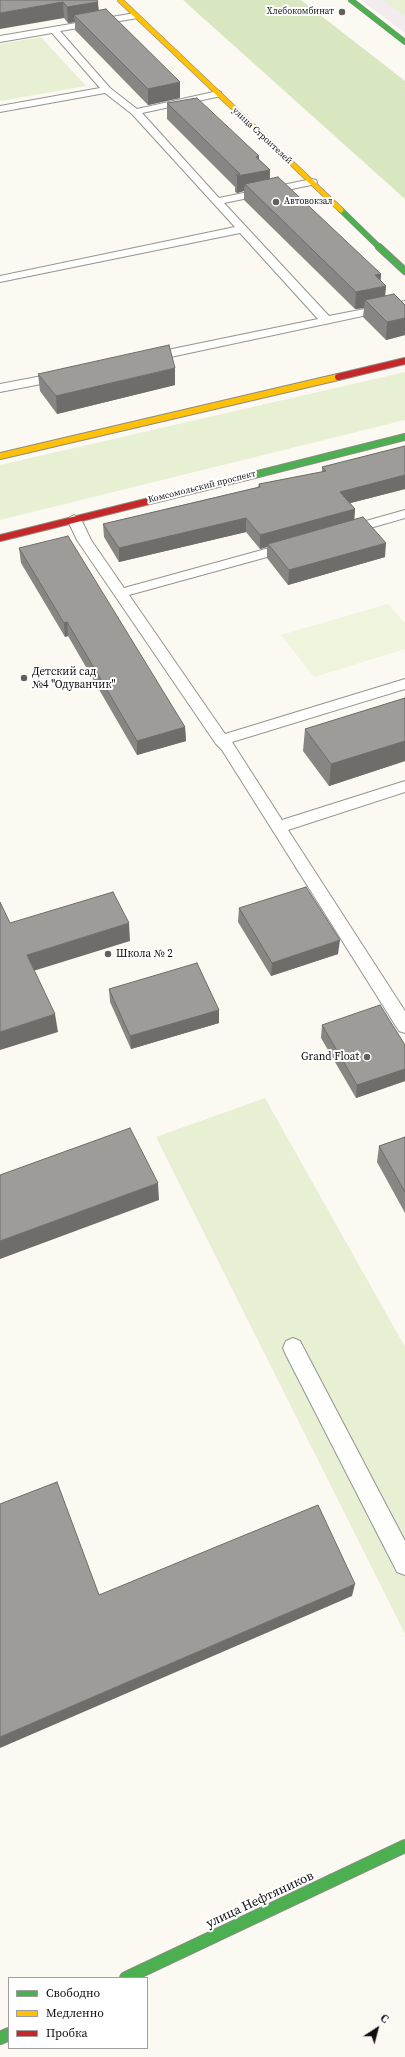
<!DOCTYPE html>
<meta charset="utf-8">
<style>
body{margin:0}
#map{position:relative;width:405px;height:2057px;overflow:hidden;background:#fbf9f2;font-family:"Source Serif 4",serif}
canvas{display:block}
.legend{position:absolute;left:8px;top:1977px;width:140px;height:72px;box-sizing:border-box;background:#fff;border:1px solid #9f9f9f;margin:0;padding:5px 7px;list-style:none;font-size:12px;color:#0e0e0e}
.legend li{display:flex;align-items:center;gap:8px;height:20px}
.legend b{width:20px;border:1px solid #9f9f9f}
.north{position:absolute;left:357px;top:2009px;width:40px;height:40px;-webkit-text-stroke:3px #fff;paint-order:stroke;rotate:36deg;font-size:11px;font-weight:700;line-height:16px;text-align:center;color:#0e0e0e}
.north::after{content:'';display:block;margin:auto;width:14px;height:18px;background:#0e0e0e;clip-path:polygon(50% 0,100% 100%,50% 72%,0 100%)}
</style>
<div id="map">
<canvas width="405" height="2057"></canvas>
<ul class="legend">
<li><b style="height:5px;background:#4caf50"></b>Свободно</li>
<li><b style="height:5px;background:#ffc107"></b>Медленно</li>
<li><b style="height:5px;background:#c62828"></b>Пробка</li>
</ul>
<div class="north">С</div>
</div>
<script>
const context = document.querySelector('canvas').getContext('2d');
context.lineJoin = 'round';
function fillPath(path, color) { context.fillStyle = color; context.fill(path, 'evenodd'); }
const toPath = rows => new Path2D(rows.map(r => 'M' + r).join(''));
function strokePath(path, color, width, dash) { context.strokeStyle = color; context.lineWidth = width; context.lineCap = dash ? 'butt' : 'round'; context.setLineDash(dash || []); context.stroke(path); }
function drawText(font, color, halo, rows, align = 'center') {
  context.font = font + ' "Source Serif 4",serif'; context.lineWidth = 4; context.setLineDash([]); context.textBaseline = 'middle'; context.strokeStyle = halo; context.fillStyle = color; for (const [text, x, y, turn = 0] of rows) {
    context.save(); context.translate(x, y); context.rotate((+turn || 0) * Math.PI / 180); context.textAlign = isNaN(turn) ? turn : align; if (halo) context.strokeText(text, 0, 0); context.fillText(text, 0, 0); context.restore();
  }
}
fillPath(toPath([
 [361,0,405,0,405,33]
]), '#f2ecef');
fillPath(toPath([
 [383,0,405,0,405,16],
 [41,37,86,86,0,101,0,44],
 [405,372,405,420,0,520,0,465],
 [265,1098,405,1347,405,1634,156,1137]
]), '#e7f0d3');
fillPath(toPath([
 [183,0,301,0,405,81,405,199]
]), '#d8e7c0');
fillPath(toPath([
 [388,604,405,623,405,649,314,677,281,635]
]), '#eff4dc');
const lane = toPath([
 [135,13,139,16,138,18,60,31,110,88,137,109,218,91,221,92,221,96,142,113,219,198,312,179,316,180,317,182,316,184,224,203,329,316,405,301,405,307,147,362,141,358,143,355,318,319,240,233,0,282,0,276,235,227,132,114,105,93,0,112,0,106,100,88,52,33,0,42,0,36,135,13],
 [63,372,69,376,67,379,0,392,0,384,63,372],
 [405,510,405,518,346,535,339,531,341,528,405,510],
 [74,515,81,519,91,540,124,588,291,542,296,543,298,546,296,549,129,595,225,734,405,679,405,689,232,742,282,820,405,781,405,792,288,830,405,1011,405,1033,399,1031,222,750,216,744,77,540,67,519,74,515],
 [293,1338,300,1341,405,1541,405,1575,397,1572,286,1355,283,1348,286,1341,293,1338]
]);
const fastFar2 = toPath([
 [351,0,405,42],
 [341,210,380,248]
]);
const fastFar1 = toPath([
 [379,247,405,271],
 [246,477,405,437]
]);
const fast = toPath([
 [126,1978,405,1846],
 [0,2038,9,2034]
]);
const slowFar1 = toPath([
 [120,0,341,210]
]);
const slow = toPath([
 [0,456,338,377]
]);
const jam = toPath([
 [338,377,405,361],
 [0,538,246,477]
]);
strokePath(lane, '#959491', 2);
strokePath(fastFar2, '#8b8a87', 6);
strokePath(fastFar1, '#8b8a87', 8);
strokePath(fast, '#8b8a87', 14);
strokePath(slowFar1, '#8b8a87', 6);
strokePath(slow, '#8b8a87', 8);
strokePath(jam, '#8b8a87', 8);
fillPath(lane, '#fefefd');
strokePath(fastFar2, '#4caf50', 5);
strokePath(fastFar1, '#4caf50', 6);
strokePath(fast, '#4caf50', 12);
strokePath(slowFar1, '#ffc107', 5);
strokePath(slow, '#ffc107', 6);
strokePath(jam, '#c62828', 6);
fillPath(toPath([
 [0,0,97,0,99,11,180,98,148,105,75,30,75,22,68,23,64,18],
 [167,103,259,159,270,170,270,179,381,274,380,281,386,286,385,296,405,305,405,335,386,340,363,317,364,308,355,309,244,200,244,191,237,193,235,192,235,187,167,119],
 [38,374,175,385,57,414,40,391],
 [405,446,405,489,350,503,355,509,354,520,385,557,288,585,267,558,267,547,260,549,246,532,119,562,104,537,103,524,258,487,259,484,322,472,322,467],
 [19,548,185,727,186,741,137,755,68,636,65,637,21,563],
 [405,698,405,761,329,786,303,751,305,729],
 [239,908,338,954,271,976,238,922],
 [109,989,219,1010,219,1023,131,1049,110,1002],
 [322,1025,405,1045,405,1081,356,1098,321,1038],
 [405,1137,405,1213,377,1162,379,1146]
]), '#888683');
fillPath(toPath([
 [63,2,64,18,0,29,0,13],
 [98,2,99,18,74,15,75,22,68,23,67,7],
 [180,82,180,98,148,105,148,89],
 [259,156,259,172,270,170,269,186,245,184,244,191,237,193,237,176,256,157],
 [381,274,380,288,386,286,384,304,365,300,364,308,355,309,356,292,375,275],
 [405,318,405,335,386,340,387,322],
 [175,368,175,385,57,414,56,396],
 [405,475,405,489,339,506,340,492],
 [355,509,354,523,268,544,267,547,260,549,260,535],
 [246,518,246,532,119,562,119,548],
 [386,543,385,557,288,585,289,570],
 [67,622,68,636,65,637,64,623],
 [185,727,186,741,137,755,137,741],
 [405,741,405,761,329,786,331,764],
 [129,923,130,941,30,972,27,955],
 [340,940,338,954,271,976,272,963],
 [219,1010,219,1023,131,1049,130,1036],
 [55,1014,58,1032,0,1050,0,1032],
 [405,1069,405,1081,356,1098,357,1085],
 [158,1183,159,1200,0,1259,0,1241],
 [355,1584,352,1596,0,1748,0,1737]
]), '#6f6d6a');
const building = toPath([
 [0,0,97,0,98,2,67,7,63,2,0,13,0,0],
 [106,9,180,82,148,89,74,15,106,9],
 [197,98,259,156,256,157,270,170,237,176,236,175,240,174,167,103,197,98],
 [278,177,381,274,375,275,386,286,356,292,245,184,278,177],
 [394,294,405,305,405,318,387,322,365,300,394,294],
 [169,345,175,368,56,396,38,374,169,345],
 [405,446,405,475,340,492,355,509,260,535,246,518,119,548,103,524,260,487,259,484,326,471,322,467,405,446],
 [363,517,386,543,289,570,268,544,363,517],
 [68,536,185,727,137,741,67,622,64,623,19,548,68,536],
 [405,698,405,741,331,764,305,729,405,698],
 [306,887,340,940,272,963,239,908,306,887],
 [113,892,129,923,27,955,55,1014,0,1032,0,902,10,923,113,892],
 [197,963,219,1010,130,1036,109,989,197,963],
 [380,1005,405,1045,405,1069,357,1085,322,1025,380,1005],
 [130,1128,158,1183,0,1241,0,1175,130,1128],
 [405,1137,405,1192,379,1146,405,1137],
 [57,1482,99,1595,318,1505,355,1584,0,1737,0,1504,57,1482]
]);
fillPath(building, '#9e9c98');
strokePath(building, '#6f6d6a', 1);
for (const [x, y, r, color] of [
 [342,12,4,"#61605e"],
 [276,202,4,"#61605e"],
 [24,678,4,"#61605e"],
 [108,954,4,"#61605e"],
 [367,1057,4,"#61605e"]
]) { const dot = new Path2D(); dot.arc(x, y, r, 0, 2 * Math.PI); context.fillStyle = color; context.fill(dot); strokePath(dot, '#fff', 1.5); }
drawText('9px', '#0e0e0e', '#fff', [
 ["Хлебокомбинат",334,12],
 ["Автовокзал",284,202,"left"]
], 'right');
drawText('9px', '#0e0e0e', '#fff', [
 ["улица Строителей",262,136,43],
 ["Комсомольский проспект",202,487,-14]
]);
drawText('11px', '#0e0e0e', '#fff', [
 ["Детский сад",32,672],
 ["№4 \"Одуванчик\"",32,685],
 ["Школа № 2",116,954],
 ["Grand Float",359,1057,"right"]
], 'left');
drawText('13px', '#0e0e0e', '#fff', [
 ["улица Нефтяников",260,1900,-25]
]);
</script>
